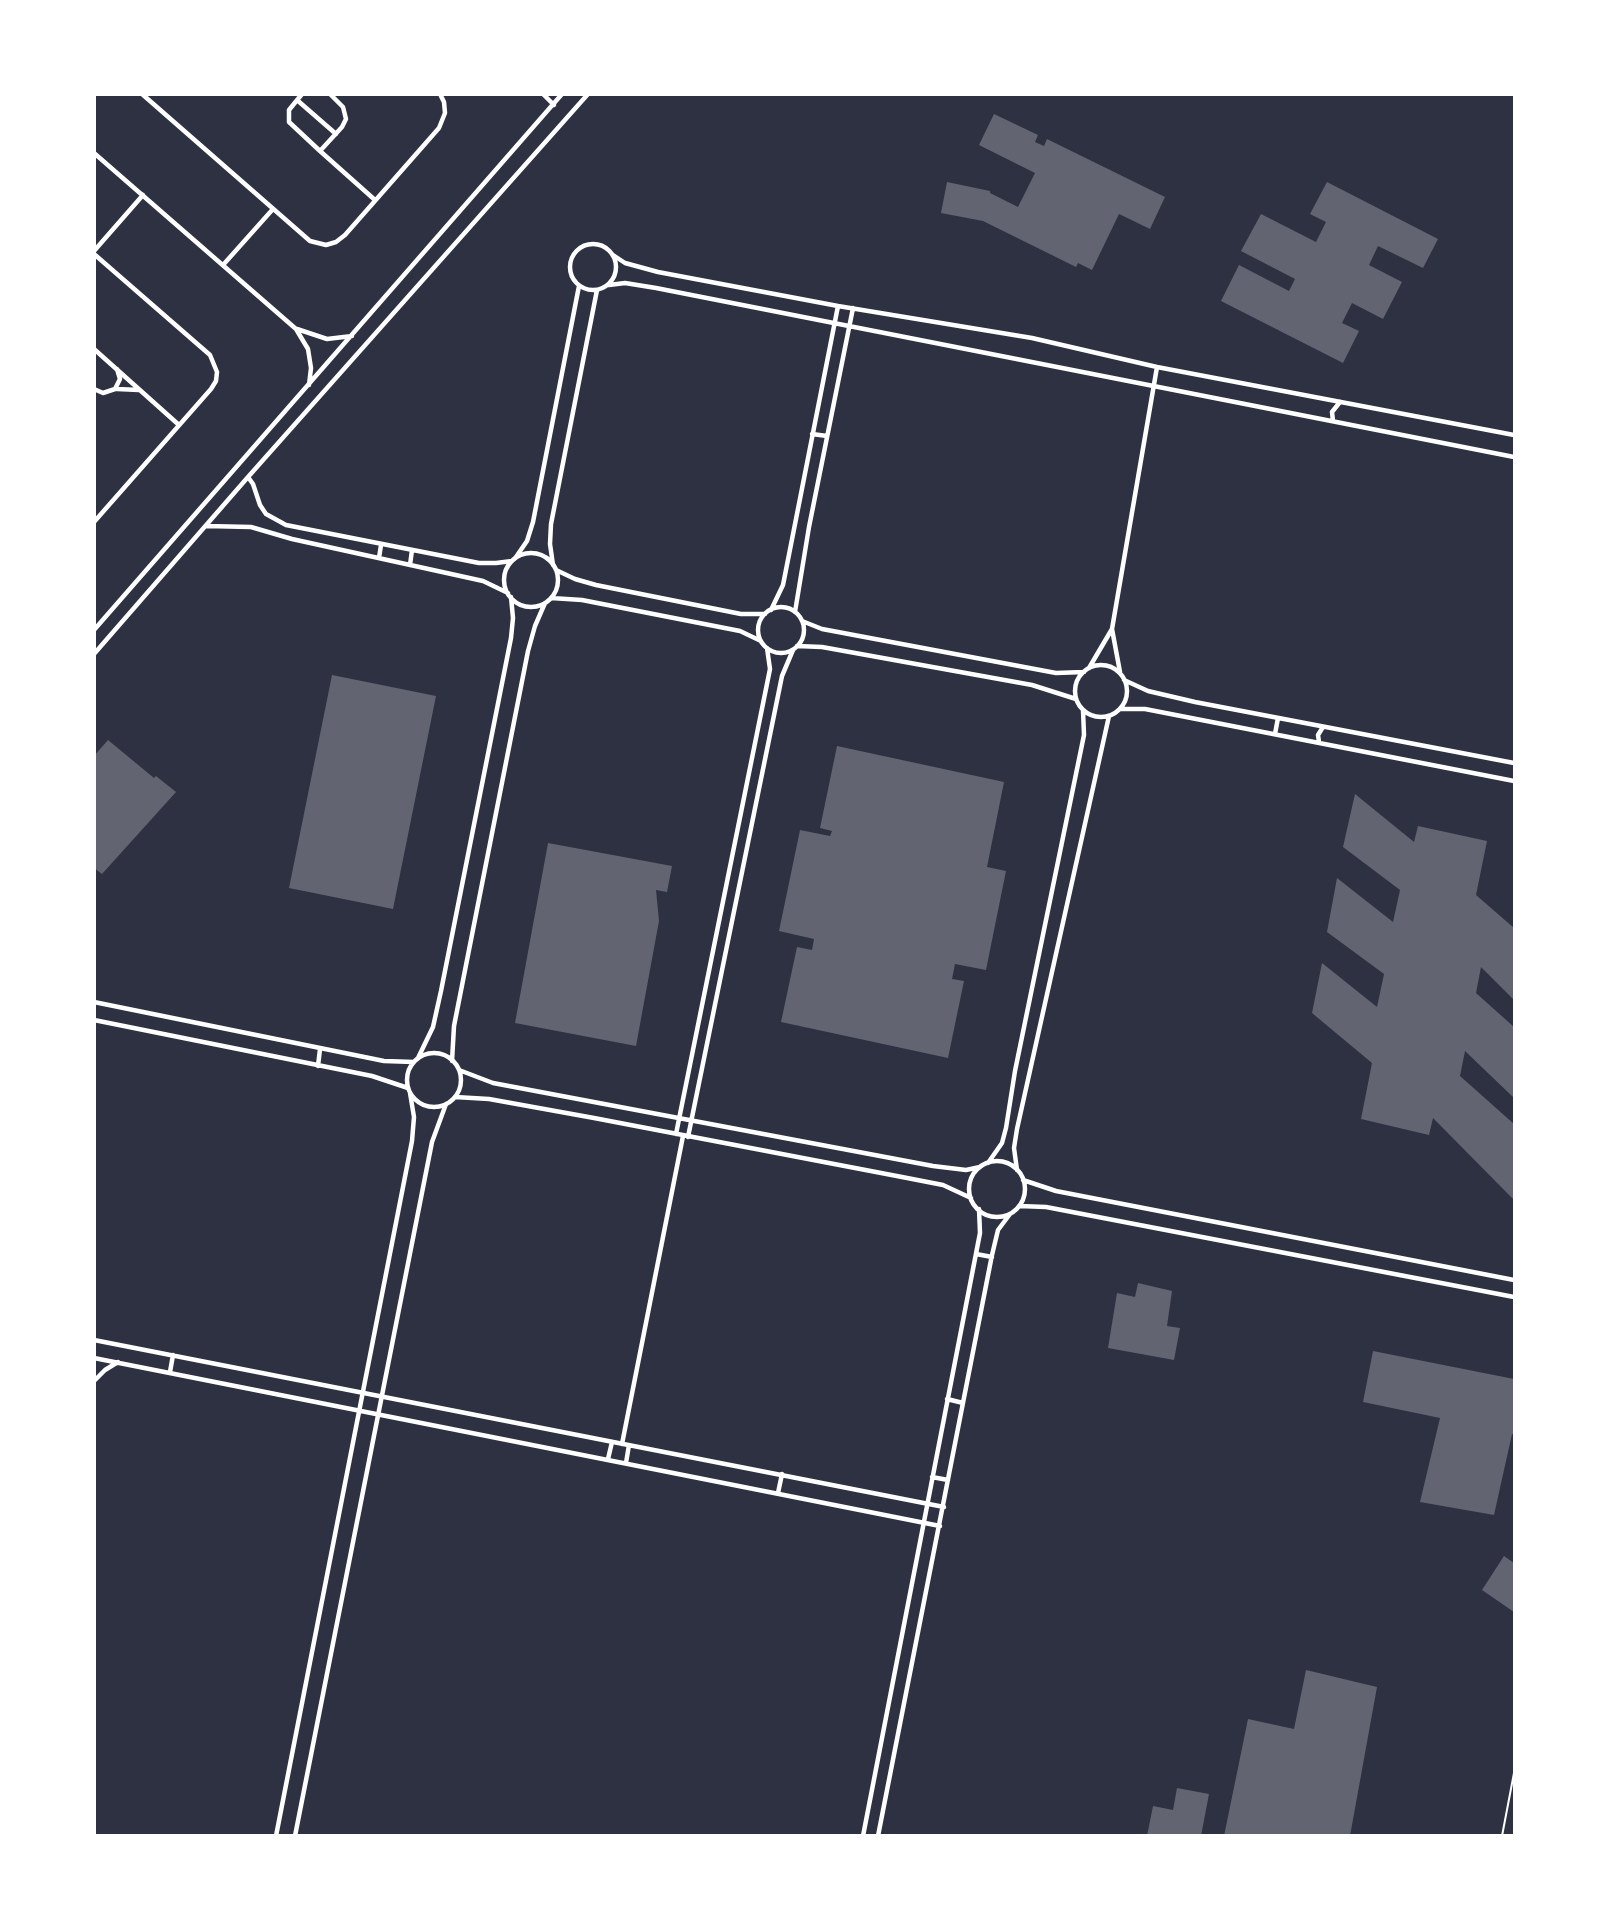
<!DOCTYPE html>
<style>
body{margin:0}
#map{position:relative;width:1609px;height:1930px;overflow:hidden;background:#2d3142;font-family:Manrope,sans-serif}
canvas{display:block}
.frame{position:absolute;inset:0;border:96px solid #fff;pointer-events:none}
</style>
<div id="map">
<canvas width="1609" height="1930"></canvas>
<div class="frame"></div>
</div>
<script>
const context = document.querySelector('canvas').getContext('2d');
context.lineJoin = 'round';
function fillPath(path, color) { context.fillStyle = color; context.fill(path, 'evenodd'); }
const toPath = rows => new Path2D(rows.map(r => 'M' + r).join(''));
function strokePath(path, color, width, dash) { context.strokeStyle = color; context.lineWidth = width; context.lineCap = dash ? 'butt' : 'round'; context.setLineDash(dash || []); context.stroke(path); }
fillPath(toPath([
 [994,114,1038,135,1035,142,1044,146,1047,139,1165,197,1150,229,1119,214,1092,270,1078,263,1076,267,983,221,941,213,947,182,990,191,990,193,1018,207,1035,173,979,145],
 [1327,182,1438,239,1423,268,1378,246,1369,265,1402,282,1383,319,1352,303,1342,323,1359,331,1343,363,1221,301,1239,265,1289,291,1295,279,1241,251,1261,214,1316,242,1326,222,1310,214],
 [332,675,436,696,393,909,289,888],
 [108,740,154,778,156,776,176,792,102,874,94,868,94,756],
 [837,746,1004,782,987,867,1006,871,986,970,955,964,952,979,964,981,948,1058,781,1022,797,947,812,950,814,939,779,931,800,830,830,836,832,831,820,828],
 [1355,794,1414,842,1418,826,1487,841,1476,895,1514,928,1514,1000,1481,967,1476,993,1514,1027,1514,1098,1465,1051,1460,1076,1514,1124,1514,1200,1433,1118,1429,1135,1361,1119,1372,1063,1312,1013,1322,963,1377,1007,1384,974,1327,932,1337,878,1393,922,1400,890,1343,847],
 [548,843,672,866,667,892,656,890,659,921,636,1046,515,1023],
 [1138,1283,1172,1291,1167,1326,1180,1328,1174,1360,1108,1348,1117,1293,1135,1297],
 [1373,1351,1514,1379,1514,1435,1512,1434,1494,1515,1420,1502,1440,1418,1363,1402],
 [1504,1556,1514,1563,1514,1612,1482,1590],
 [1306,1670,1377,1687,1350,1836,1224,1836,1248,1719,1294,1729],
 [1177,1788,1209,1794,1201,1836,1147,1836,1153,1806,1173,1810]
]), '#626471');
strokePath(toPath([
 [1502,1836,1514,1773]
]), '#fff', 2);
strokePath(toPath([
 [142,94,310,241,326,245,336,242,345,235,439,128,445,113,444,102,440,94],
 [302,94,289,110,289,122,320,151,342,127,346,119,343,107,330,94],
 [543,94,554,105],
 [297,100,336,134],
 [320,151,375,200],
 [94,153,296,329,308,349,311,368,309,385],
 '570 267a23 23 0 1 1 46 0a23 23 0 1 1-46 0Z',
 [94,251,143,195],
 [94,254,210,355,217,372,216,381,211,389,94,522],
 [613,255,625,263,658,272,838,306,1032,338,1157,367,1514,435],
 [223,265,273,209],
 [609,285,625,283,656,288,1514,457],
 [297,329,327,339,352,336],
 [94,349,179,425],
 [94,389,103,393,115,389,120,379,117,369],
 [117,389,139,390],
 [1333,421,1332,412,1340,402],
 [812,434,827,436],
 [248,477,253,484,260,505,266,514,286,525,479,563,496,563,512,561],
 [206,526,251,527,292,539,483,581,508,593],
 '504 580a27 27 0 1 1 54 0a27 27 0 1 1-54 0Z',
 [516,557,527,541,533,522,579,286],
 [379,558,381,545],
 [410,565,412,550],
 [553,565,550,544,551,524,597,290],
 [556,570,575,579,596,585,741,614,765,614],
 [551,598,582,600,740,631,761,641],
 '758 630a23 23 0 1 1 46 0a23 23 0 1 1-46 0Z',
 [771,610,783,585,838,306],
 [795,612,809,527,853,308],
 [802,621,822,629,1056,673,1084,672],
 [1112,629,1120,672],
 [94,630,562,94],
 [797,646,822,647,1032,685,1076,699],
 [94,654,248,477,588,94],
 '1075 691a26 26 0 1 1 52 0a26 26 0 1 1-52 0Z',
 [1089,668,1112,629,1157,367],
 [1124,680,1148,691,1195,702,1514,763],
 [1120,709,1145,709,1514,781],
 [1275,734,1278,718],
 [1319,742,1318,735,1323,727],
 [94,1002,384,1061,414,1062],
 [94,1020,372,1076,408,1088],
 '407 1080a27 27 0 1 1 54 0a27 27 0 1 1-54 0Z',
 [418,1058,433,1027,441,991,511,638,513,618,511,597],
 [452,1061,454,1026,528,651,535,626,545,603],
 [318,1066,320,1049],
 [459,1070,493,1083,933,1166,966,1170,980,1167],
 [455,1097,489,1099,594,1118,902,1177,943,1185,971,1198],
 [676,1134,770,669,767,648],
 [688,1137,782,676,793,650],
 '969 1189a28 28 0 1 1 56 0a28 28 0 1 1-56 0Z',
 [988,1163,1002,1143,1006,1128,1015,1071,1084,735,1083,710],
 [1017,1170,1014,1148,1017,1129,1109,716],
 [1023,1180,1056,1191,1514,1280],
 [1019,1206,1046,1207,1514,1297],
 [976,1254,992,1257],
 [94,1340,944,1507],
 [94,1358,940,1526],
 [170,1372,173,1355],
 [94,1381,105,1370,118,1362],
 [947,1399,963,1403],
 [622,1444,683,1136],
 [608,1459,612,1442],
 [626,1463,629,1445],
 [932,1477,948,1480],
 [778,1493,782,1474],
 [276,1836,412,1141,414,1117,410,1093],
 [295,1836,432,1142,446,1104],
 [863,1836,980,1233,979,1209],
 [878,1836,992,1255,998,1230,1010,1214]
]), '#fff', 4.5);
</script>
